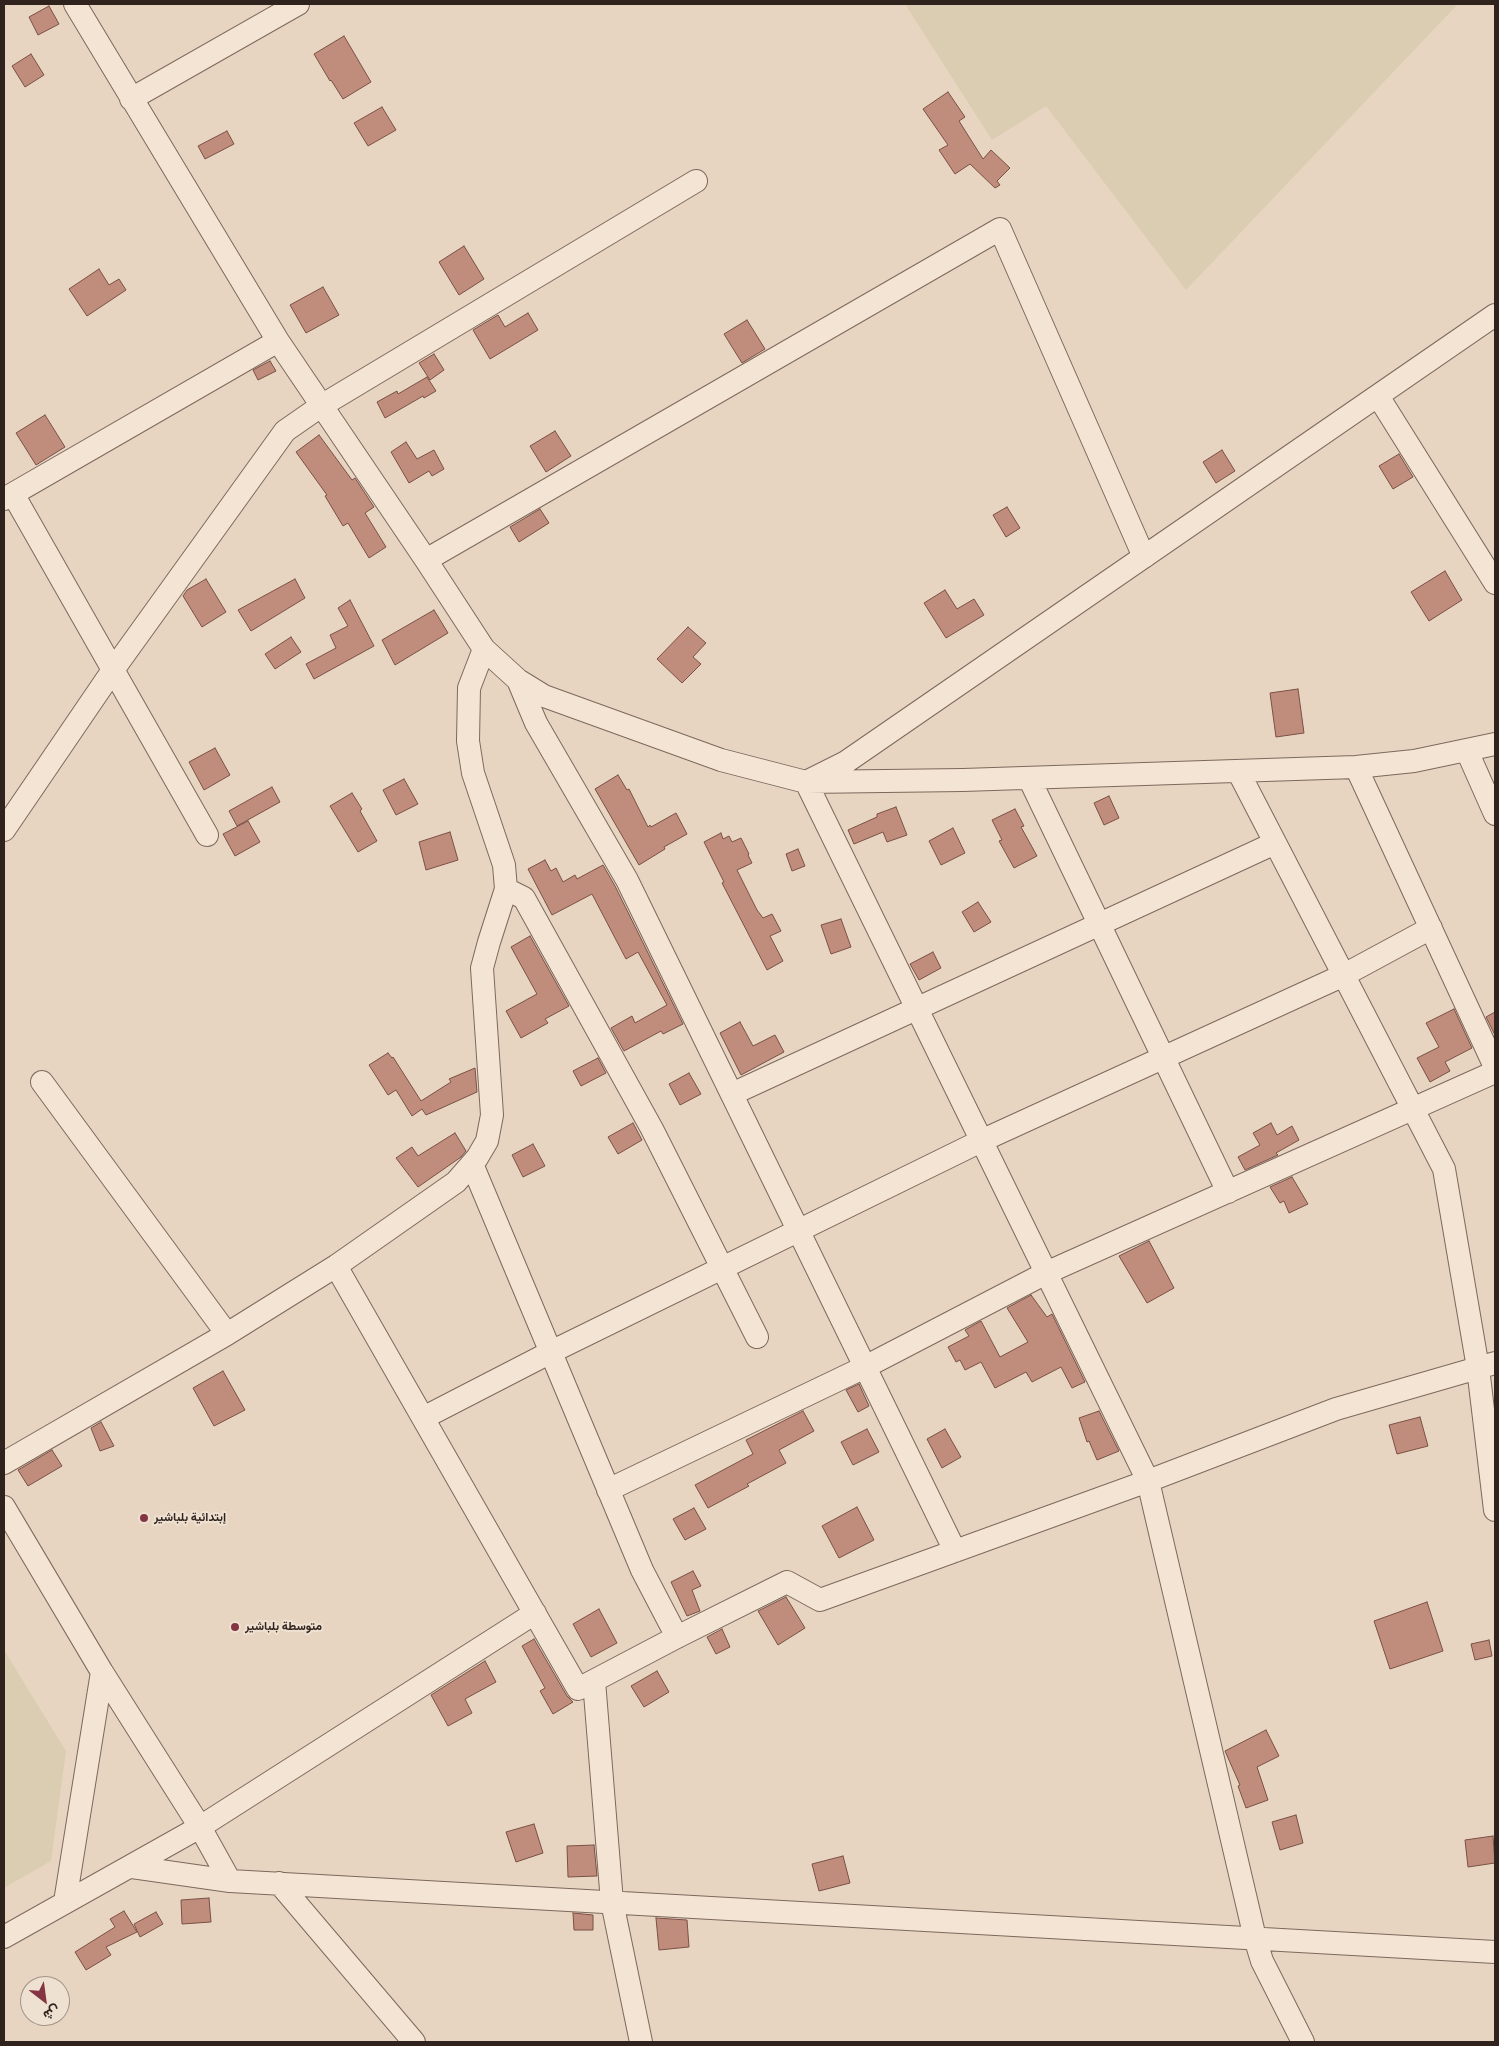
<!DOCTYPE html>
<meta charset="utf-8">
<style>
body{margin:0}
#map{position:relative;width:1499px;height:2046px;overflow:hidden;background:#e7d5c2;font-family:"IBM Plex Serif",Vazirmatn,serif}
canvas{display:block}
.frame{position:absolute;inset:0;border:5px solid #30231e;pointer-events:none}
.north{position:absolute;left:20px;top:1976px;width:50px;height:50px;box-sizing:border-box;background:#efe1d1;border:1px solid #a39589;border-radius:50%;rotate:150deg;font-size:14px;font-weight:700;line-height:20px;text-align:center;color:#30231e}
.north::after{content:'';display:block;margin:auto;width:18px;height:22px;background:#853443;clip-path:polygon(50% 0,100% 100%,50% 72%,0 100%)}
</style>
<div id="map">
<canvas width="1499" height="2046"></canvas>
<div class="frame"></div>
<div class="north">ش</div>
</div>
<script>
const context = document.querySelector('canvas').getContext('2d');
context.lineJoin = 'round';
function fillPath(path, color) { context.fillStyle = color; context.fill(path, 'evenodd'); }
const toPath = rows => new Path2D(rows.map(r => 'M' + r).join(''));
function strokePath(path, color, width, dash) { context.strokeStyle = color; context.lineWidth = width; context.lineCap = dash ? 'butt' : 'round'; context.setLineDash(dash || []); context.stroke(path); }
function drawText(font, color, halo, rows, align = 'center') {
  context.font = font + ' "IBM Plex Serif",Vazirmatn,serif'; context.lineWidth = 4; context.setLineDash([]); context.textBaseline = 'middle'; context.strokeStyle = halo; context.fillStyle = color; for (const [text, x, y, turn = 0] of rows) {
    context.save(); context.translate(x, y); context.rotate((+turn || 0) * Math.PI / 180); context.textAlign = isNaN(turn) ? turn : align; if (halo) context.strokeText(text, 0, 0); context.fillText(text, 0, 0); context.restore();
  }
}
fillPath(toPath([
 [905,4,1458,4,1186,290,1046,106,992,140],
 [4,1650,66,1751,51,1861,4,1888]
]), '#dbcdb1');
const building = toPath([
 [49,6,59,24,38,35,29,17,49,6],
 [344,36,371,82,343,99,331,80,330,81,314,54,344,36],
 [31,54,44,75,25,87,12,66,31,54],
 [948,92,965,117,959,121,983,159,991,150,1010,168,997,181,1000,185,995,188,970,164,955,174,939,150,948,145,923,109,948,92],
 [382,107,396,130,368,146,354,123,382,107],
 [227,131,234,144,205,159,198,146,227,131],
 [464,246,484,279,459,295,439,262,464,246],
 [99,269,109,285,119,279,126,290,87,316,69,289,99,269],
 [323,287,339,315,306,333,290,305,323,287],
 [528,313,538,330,490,359,473,330,498,315,505,327,528,313],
 [747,320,765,349,742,363,724,334,747,320],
 [434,354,444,370,430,380,419,363,434,354],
 [270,361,276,371,258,380,253,370,270,361],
 [427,377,436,391,424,398,423,396,385,418,377,402,397,391,398,394,427,377],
 [45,415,65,447,36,465,16,433,45,415],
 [555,431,571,456,546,472,530,446,555,431],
 [319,435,352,480,355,478,374,507,365,513,386,547,369,558,348,523,343,526,325,496,327,495,296,452,319,435],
 [406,442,417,459,434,450,444,469,432,476,429,471,409,483,391,452,406,442],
 [1222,450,1235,471,1216,483,1203,462,1222,450],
 [1399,454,1413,477,1393,489,1379,466,1399,454],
 [1007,507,1020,528,1006,537,993,515,1007,507],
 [540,509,549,523,519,542,510,527,540,509],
 [1445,571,1462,600,1429,621,1411,592,1445,571],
 [206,579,226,612,202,627,183,596,187,590,206,579],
 [295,579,305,598,251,631,238,610,295,579],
 [945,590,957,609,974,599,984,615,946,638,924,603,945,590],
 [350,600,374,646,314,679,306,664,336,648,330,635,348,626,338,608,350,600],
 [434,610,448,633,395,665,382,640,434,610],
 [688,627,706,643,693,657,701,664,682,683,657,659,688,627],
 [291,637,301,652,275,669,265,654,291,637],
 [1298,689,1304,733,1276,737,1270,693,1298,689],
 [215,748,230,775,204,790,189,762,215,748],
 [618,775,627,790,629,789,648,827,650,825,651,827,676,813,687,834,664,847,665,849,639,865,595,789,618,775],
 [404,779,418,804,396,815,383,790,404,779],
 [272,787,280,802,237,826,229,811,272,787],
 [352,793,362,809,360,811,377,841,358,852,330,806,352,793],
 [1109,796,1119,818,1104,825,1094,803,1109,796],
 [896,807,907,835,887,842,883,832,854,844,848,830,877,817,877,814,896,807],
 [1015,809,1024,826,1021,827,1037,856,1014,868,999,841,1002,840,992,820,1015,809],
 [248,821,260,842,235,856,223,834,248,821],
 [953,828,965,853,941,865,929,841,953,828],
 [450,832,458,860,426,870,419,842,450,832],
 [721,833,723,839,729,836,732,842,741,838,749,854,748,855,752,863,737,870,757,910,763,918,772,914,781,931,770,936,783,961,767,970,722,883,724,882,704,842,721,833],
 [798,849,805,866,792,871,786,854,798,849],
 [545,860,551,871,556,868,563,882,575,875,577,879,603,865,615,886,683,1024,663,1034,661,1031,624,1051,611,1028,632,1016,635,1023,667,1005,638,952,626,959,592,894,552,915,528,869,545,860],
 [978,902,991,922,974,932,962,912,978,902],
 [841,919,851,947,831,954,821,925,841,919],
 [530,936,569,1006,545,1019,548,1023,521,1038,506,1011,537,994,511,947,530,936],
 [933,952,941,968,919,980,910,964,933,952],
 [1454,1009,1472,1048,1445,1062,1450,1071,1430,1082,1417,1058,1439,1047,1426,1023,1454,1009],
 [1495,1012,1495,1035,1486,1017,1495,1012],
 [740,1022,753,1046,775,1035,784,1052,741,1075,720,1033,740,1022],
 [388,1053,392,1058,393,1057,421,1101,451,1082,449,1079,475,1068,477,1092,426,1115,422,1109,412,1116,396,1090,388,1095,369,1065,388,1053],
 [598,1058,606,1073,581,1086,573,1071,598,1058],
 [689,1073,701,1094,680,1105,669,1084,689,1073],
 [633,1123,642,1140,618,1154,608,1137,633,1123],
 [1271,1123,1277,1135,1292,1126,1299,1140,1276,1153,1278,1155,1245,1170,1238,1157,1260,1145,1253,1133,1271,1123],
 [455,1133,466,1151,461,1157,418,1187,396,1158,412,1147,418,1156,455,1133],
 [533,1144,545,1166,523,1177,512,1155,533,1144],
 [1292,1177,1308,1204,1289,1213,1284,1201,1280,1203,1270,1187,1292,1177],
 [1149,1241,1174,1288,1147,1303,1119,1256,1149,1241],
 [1031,1295,1047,1317,1052,1314,1085,1382,1072,1388,1061,1367,1032,1382,1026,1372,995,1388,981,1362,965,1370,960,1360,956,1362,948,1347,969,1336,965,1330,981,1321,1000,1357,1028,1342,1007,1308,1031,1295],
 [223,1371,245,1410,214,1426,193,1388,223,1371],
 [859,1384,869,1406,858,1412,846,1390,859,1384],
 [803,1411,814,1431,779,1450,786,1463,747,1484,749,1486,708,1508,695,1485,753,1454,746,1440,803,1411],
 [1099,1411,1119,1451,1097,1460,1089,1441,1087,1442,1079,1418,1099,1411],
 [1420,1417,1428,1446,1397,1454,1389,1425,1420,1417],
 [101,1422,114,1446,100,1451,91,1428,101,1422],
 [867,1429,879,1452,853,1465,841,1442,867,1429],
 [945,1429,961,1457,942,1468,927,1439,945,1429],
 [52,1450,62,1466,28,1486,18,1470,52,1450],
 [857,1507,874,1540,839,1558,822,1526,857,1507],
 [694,1508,706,1529,685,1540,673,1519,694,1508],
 [693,1571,701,1586,692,1590,700,1611,687,1616,671,1582,693,1571],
 [786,1597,805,1628,778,1645,758,1611,786,1597],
 [1427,1602,1443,1651,1390,1669,1374,1621,1427,1602],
 [599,1609,617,1643,591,1657,573,1624,599,1609],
 [722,1629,730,1647,716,1654,707,1637,722,1629],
 [534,1639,567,1696,573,1702,553,1714,540,1691,545,1688,522,1646,534,1639],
 [1489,1640,1492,1656,1475,1660,1471,1644,1489,1640],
 [485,1661,496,1682,465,1699,472,1713,448,1726,431,1695,485,1661],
 [657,1671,669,1692,644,1707,631,1686,657,1671],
 [1266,1730,1279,1756,1257,1767,1268,1800,1246,1808,1238,1786,1240,1785,1225,1751,1266,1730],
 [1296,1815,1303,1843,1280,1850,1272,1822,1296,1815],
 [534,1824,543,1853,516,1862,506,1832,534,1824],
 [1493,1836,1495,1863,1468,1867,1465,1840,1493,1836],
 [594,1845,597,1876,568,1877,567,1846,594,1845],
 [843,1856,850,1883,819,1891,812,1864,843,1856],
 [209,1898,211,1922,182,1924,181,1900,209,1898],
 [124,1911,137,1932,106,1947,111,1955,86,1970,75,1952,115,1927,110,1919,124,1911],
 [156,1912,163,1924,140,1937,134,1924,156,1912],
 [573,1913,593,1915,593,1930,574,1930,573,1913],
 [656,1918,687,1920,689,1947,659,1950,656,1918]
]);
fillPath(building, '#c08d7d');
strokePath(building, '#7a5045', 1);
const minor = toPath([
 [75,4,278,341,426,560,484,649,518,680,544,696,721,760,806,782,963,780,1356,767,1414,761,1495,744],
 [131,99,298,4],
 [1378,396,1495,583],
 [13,494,207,835],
 [4,499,278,341],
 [426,560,1000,229,1144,557],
 [518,680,536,723,627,880,955,1551],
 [1467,751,1495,814],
 [1356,767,1495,1067],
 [1238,771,1444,1169,1478,1368,1495,1510],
 [1029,778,1228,1192],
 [4,830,113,670,285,431,321,406,696,181],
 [506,889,524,898,652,1129,757,1337],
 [42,1082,227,1334],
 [732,1094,1275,843],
 [472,1164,642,1570,677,1637],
 [336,1266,578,1689,677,1637,787,1582,820,1600,1148,1481,1336,1409,1495,1363],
 [423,1418,551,1352,981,1141,1344,975,1431,928],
 [4,1463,227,1334,336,1266,456,1182,477,1158,487,1141,492,1115,482,968,489,942,506,889,504,865,473,773,468,741,469,688,484,649],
 [608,1490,865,1367,1046,1273,1495,1072],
 [4,1507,102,1672,200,1827,230,1881],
 [594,1681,612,1902,641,2042],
 [132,1867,230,1881,1495,1952],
 [279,1883,414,2042],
 [65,1902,102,1672],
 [4,1937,200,1827,535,1613],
 [1303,2042,1262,1961,1255,1938,1148,1481,806,782,846,762,1495,315]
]);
strokePath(minor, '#7e685c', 24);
strokePath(minor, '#f3e4d4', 22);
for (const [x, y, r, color] of [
 [144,1518,5,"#853443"],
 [235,1627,5,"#853443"]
]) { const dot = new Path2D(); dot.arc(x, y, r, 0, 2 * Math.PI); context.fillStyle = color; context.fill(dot); strokePath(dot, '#efe1d1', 2); }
drawText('bold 12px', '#30231e', '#efe1d1', [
 ["إبتدائية بلباشير",154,1518],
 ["متوسطة بلباشير",245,1627]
], 'left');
</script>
